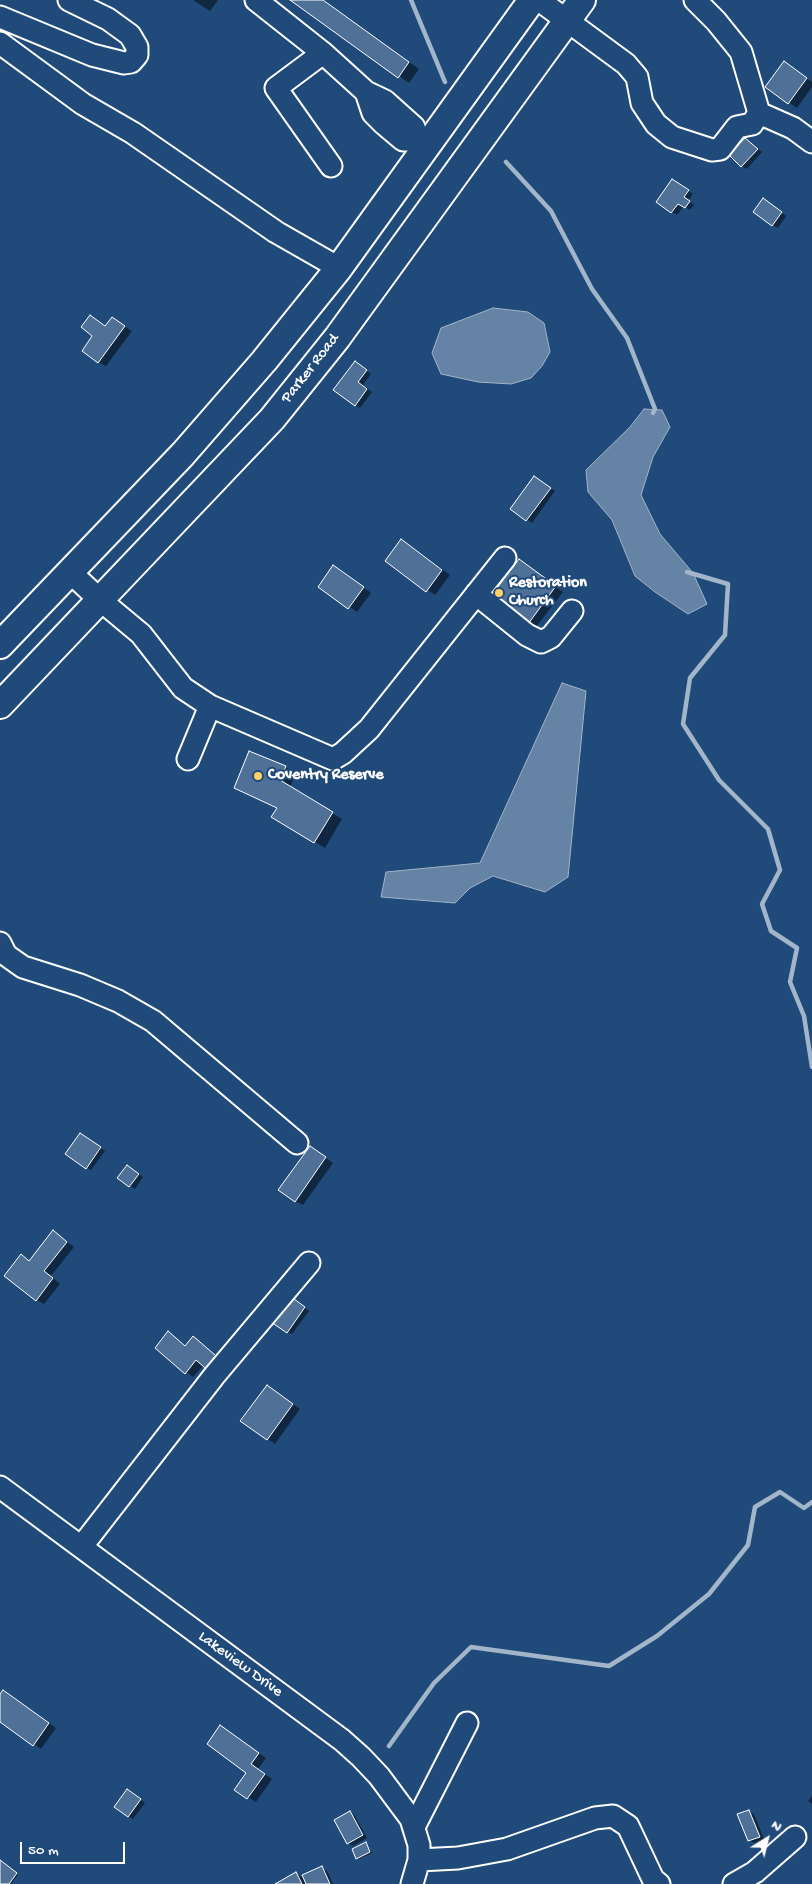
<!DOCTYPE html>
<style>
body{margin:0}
#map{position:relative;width:812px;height:1884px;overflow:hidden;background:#1f4a7a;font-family:"Gochi Hand",sans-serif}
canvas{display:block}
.north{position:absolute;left:742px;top:1814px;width:50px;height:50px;-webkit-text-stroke:4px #1f4a7a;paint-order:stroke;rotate:36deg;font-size:14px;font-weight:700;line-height:20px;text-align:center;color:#fff}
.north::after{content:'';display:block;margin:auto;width:18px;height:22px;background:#fff;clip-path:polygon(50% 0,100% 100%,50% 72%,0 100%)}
.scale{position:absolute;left:20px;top:1842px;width:105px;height:22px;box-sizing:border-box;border:2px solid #fff;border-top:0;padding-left:6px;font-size:15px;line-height:18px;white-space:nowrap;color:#fff;-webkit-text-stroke:4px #1f4a7a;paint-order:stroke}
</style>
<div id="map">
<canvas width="812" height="1884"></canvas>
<div class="north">N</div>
<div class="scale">50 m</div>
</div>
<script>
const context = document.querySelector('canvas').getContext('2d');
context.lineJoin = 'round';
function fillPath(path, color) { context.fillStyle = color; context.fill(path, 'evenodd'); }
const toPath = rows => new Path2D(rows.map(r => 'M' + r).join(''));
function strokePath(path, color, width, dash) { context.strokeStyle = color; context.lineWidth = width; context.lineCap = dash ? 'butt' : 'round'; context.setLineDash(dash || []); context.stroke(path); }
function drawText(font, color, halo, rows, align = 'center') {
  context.font = font + ' "Gochi Hand",sans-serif'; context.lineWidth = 4; context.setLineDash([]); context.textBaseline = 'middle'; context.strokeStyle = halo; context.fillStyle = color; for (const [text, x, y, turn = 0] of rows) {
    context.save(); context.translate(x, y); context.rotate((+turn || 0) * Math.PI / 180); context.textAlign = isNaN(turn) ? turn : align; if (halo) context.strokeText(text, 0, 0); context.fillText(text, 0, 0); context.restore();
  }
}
const water = toPath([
 [493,308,528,312,544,323,550,352,542,366,531,378,511,384,478,382,441,374,432,353,441,328,493,308],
 [644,409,662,410,670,427,653,457,641,495,660,534,693,573,707,604,688,614,655,592,635,576,612,520,588,492,586,470,630,427,644,409],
 [562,683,586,691,568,877,545,892,493,876,470,888,455,903,381,897,386,872,480,863,562,683]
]);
fillPath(water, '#6583a4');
strokePath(water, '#a3b5c8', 1);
fillPath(toPath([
 [193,0,218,0,210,11],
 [292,0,323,0,419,69,409,83],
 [792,68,812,82,812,87,797,108,767,87],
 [746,139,762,152,747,169,742,166],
 [678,183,693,194,688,201,694,205,690,210,684,206,677,215,657,202],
 [768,202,786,216,778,228,773,225],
 [120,323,132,331,106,366,98,362,94,336,106,327],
 [360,365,371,374,363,385,372,392,360,408,355,405],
 [539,480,555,491,532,523,512,508],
 [409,545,450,575,435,595,387,561],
 [527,565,563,592,536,627,528,623],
 [342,571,371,593,357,612,320,586],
 [285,767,296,773,290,787,342,819,325,848,273,817,278,808,235,787],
 [86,1137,105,1151,91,1170,86,1167],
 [318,1152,333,1163,303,1205,295,1201],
 [132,1169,143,1177,135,1189,118,1178],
 [53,1232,74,1247,51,1276,60,1284,44,1304,37,1300,21,1256,30,1261],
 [295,1301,309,1311,292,1334,287,1332],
 [169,1333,186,1346,193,1338,230,1366,204,1365,193,1377,186,1372],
 [267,1386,300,1409,275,1444,268,1439],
 [4,1691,56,1728,41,1749,0,1720,0,1696],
 [229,1732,266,1758,258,1769,272,1779,256,1802,236,1790,248,1772],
 [133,1794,145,1803,133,1819,128,1816],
 [812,1796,812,1804,808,1801],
 [749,1811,754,1814,764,1839,754,1843,749,1840],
 [350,1813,355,1816,367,1838,353,1846,348,1843],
 [366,1844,372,1853,359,1859,357,1858],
 [0,1861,18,1875,11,1884,0,1883],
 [322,1868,327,1871,333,1884,277,1884,296,1874,306,1879]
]), '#0007');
strokePath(toPath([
 [411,0,445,82],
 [506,162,551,211,592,289,627,338,655,409,653,413],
 [687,572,728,584,725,635,690,678,683,724,719,780,768,829,780,870,762,904,771,931,797,948,790,982,804,1016,812,1067],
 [389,1746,434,1683,471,1647,609,1666,657,1636,709,1594,748,1545,755,1507,780,1492,804,1508,812,1502]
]), '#a3b5c8', 4.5);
const building = toPath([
 [290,0,323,0,409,62,398,78,290,0],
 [784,61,807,78,788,104,765,87,784,61],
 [745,138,758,149,741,167,729,155,745,138],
 [672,179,689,190,684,197,690,201,685,208,678,204,671,213,656,202,672,179],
 [763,198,782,212,772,226,753,212,763,198],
 [90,315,105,326,112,317,125,326,98,363,82,351,92,336,81,327,90,315],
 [355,361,367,370,358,382,367,389,355,406,333,390,355,361],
 [534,476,551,488,526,521,510,509,534,476],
 [401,539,442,570,426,592,385,561,401,539],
 [519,559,556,586,528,624,491,596,519,559],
 [333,565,364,587,348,609,318,587,333,565],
 [249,751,286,766,280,780,333,812,314,843,271,817,277,808,234,788,249,751],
 [80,1133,101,1147,86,1169,65,1154,80,1133],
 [310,1146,326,1157,295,1202,278,1190,310,1146],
 [127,1165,139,1174,129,1187,117,1178,127,1165],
 [53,1230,67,1242,44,1271,53,1278,36,1301,4,1276,21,1254,29,1261,53,1230],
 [290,1296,305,1307,287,1333,271,1322,290,1296],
 [168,1331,185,1346,193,1336,222,1361,212,1374,196,1360,185,1374,155,1348,168,1331],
 [267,1385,293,1404,267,1440,240,1421,267,1385],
 [3,1690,49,1723,33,1746,0,1722,0,1694,3,1690],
 [220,1725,259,1753,251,1764,265,1774,247,1799,234,1790,246,1773,207,1744,220,1725],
 [127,1789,141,1799,128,1817,114,1807,127,1789],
 [749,1810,760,1837,748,1841,737,1814,749,1810],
 [350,1811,363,1835,347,1844,334,1820,350,1811],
 [366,1842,370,1852,356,1859,352,1849,366,1842],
 [0,1860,17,1873,9,1884,0,1884,0,1860],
 [322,1866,330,1884,306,1884,302,1875,322,1866],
 [296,1872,302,1884,275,1884,296,1872]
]);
fillPath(building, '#507197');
strokePath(building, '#fff', 1);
const minor = toPath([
 [256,0,323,53,366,92],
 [539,0,626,64,637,77,642,103,656,124,672,137,712,150,720,149,737,127,752,124,759,113,741,52,716,21,695,0],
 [0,17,92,55,124,63,131,62,137,55,137,47,130,35,108,19,69,0],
 [0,43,83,104,133,133,276,232,339,268],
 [323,53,276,88,331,166],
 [759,113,793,128,812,142],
 [418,140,414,127,385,101,366,92,373,113,384,124,403,140,418,140,426,146],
 [70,572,99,599,141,634,183,688,210,706,333,759,343,753,369,729,505,558],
 [476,594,527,635,541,642,551,637,572,611],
 [188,759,210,706],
 [0,943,6,955,23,967,80,985,118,1001,153,1021,297,1143],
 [0,1487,342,1740,361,1757,379,1776,411,1819,419,1845,419,1860,412,1884],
 [82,1546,214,1376,309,1263],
 [414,1827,467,1723],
 [419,1860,458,1858,507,1849,595,1818,613,1816,628,1826,653,1879,659,1884],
 [734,1884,755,1872,795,1837]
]);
const major = toPath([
 [0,645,183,454,264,361,339,268,532,0],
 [0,705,272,419,337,338,582,0]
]);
strokePath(minor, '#fff', 25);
strokePath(major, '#fff', 30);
strokePath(minor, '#1f4a7a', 21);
strokePath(major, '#1f4a7a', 26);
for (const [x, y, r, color] of [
 [499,593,5,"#ffd166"],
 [258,776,5,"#ffd166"]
]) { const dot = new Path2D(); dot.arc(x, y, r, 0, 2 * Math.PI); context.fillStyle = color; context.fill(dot); strokePath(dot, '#1f4a7a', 2); }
drawText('16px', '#fff', '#1f4a7a', [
 ["Parker Road",311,369,-52],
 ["Lakeview Drive",240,1665,36]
]);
drawText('bold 16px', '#fff', '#1f4a7a', [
 ["Restoration",509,584],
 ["Church",509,602],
 ["Coventry Reserve",268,776]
], 'left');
</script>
